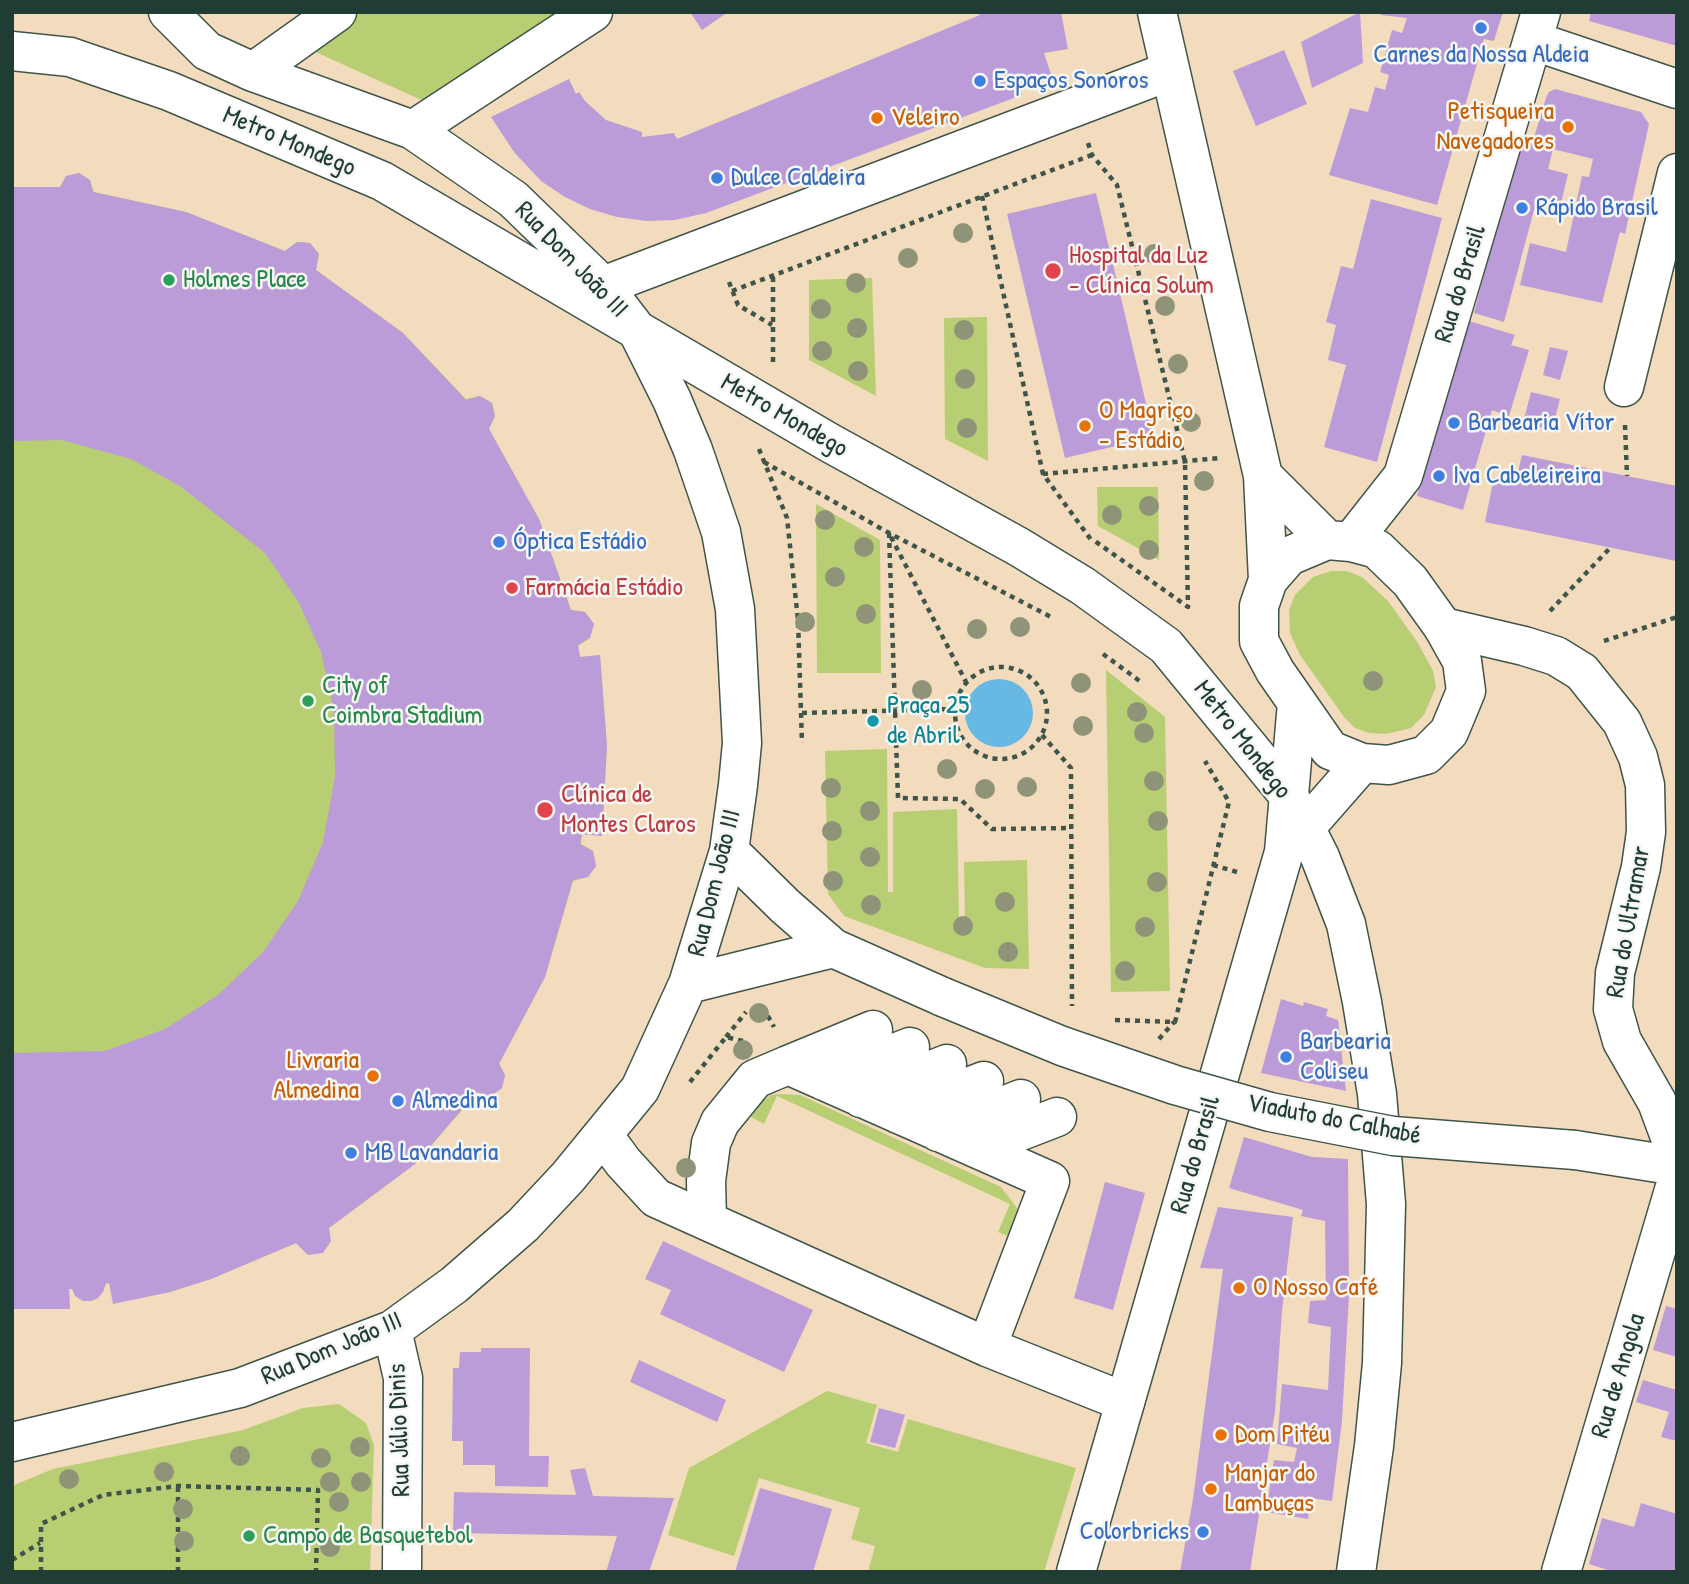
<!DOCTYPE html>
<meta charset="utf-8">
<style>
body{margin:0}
#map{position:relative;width:1689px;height:1584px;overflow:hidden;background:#f3dbbe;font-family:"Patrick Hand",sans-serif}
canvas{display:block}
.frame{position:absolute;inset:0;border:14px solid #1f3d34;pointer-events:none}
</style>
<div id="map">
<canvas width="1689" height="1584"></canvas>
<div class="frame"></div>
</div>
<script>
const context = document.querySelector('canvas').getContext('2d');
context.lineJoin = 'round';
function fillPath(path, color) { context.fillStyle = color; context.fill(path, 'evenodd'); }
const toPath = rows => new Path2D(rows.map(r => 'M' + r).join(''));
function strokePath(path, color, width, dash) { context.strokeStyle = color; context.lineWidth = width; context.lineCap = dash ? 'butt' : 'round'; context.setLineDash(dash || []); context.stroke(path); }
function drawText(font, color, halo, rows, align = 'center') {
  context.font = font + ' "Patrick Hand",sans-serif'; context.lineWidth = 5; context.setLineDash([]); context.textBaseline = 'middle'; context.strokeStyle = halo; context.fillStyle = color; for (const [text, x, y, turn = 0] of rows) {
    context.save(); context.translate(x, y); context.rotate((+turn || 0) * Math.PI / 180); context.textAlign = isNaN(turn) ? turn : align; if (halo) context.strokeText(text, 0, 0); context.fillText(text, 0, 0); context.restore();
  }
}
fillPath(toPath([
 [361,12,566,12,430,104,309,49],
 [79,173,90,180,94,192,186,212,285,251,297,242,310,243,319,254,316,270,403,333,466,399,480,396,492,403,495,416,489,429,539,519,571,610,585,612,594,624,590,638,578,646,580,657,600,655,607,746,602,836,582,834,581,844,593,851,596,866,588,877,573,881,545,977,499,1063,505,1075,502,1088,491,1096,477,1093,415,1164,329,1228,308,1255,296,1243,211,1279,170,1292,109,1283,106,1284,98,1298,91,1301,83,1301,72,1289,69,1289,70,1309,12,1309,12,187,60,187,66,176],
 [872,278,876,396,809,360,809,280],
 [987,317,988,461,945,439,944,318],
 [1097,487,1158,487,1159,560,1098,526],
 [816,504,880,540,881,673,817,673],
 [1331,571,1346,571,1362,577,1388,601,1418,643,1433,671,1436,687,1424,715,1411,728,1386,734,1369,733,1355,728,1344,717,1300,655,1290,633,1289,610,1295,595,1313,577],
 [1106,670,1165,717,1170,991,1111,992],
 [887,749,888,892,893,892,893,812,957,809,959,921,965,923,964,862,1027,860,1029,969,985,968,844,916,828,894,825,751],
 [779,1094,800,1095,1001,1187,1017,1208,1020,1221,1015,1239,998,1232,1010,1204,777,1096,764,1124,751,1117,763,1101,771,1095],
 [827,1391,877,1405,866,1443,898,1452,908,1419,1076,1468,1044,1572,868,1572,875,1546,851,1539,860,1508,759,1478,734,1556,668,1535,689,1468],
 [339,1404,366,1423,374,1445,370,1572,12,1572,12,1486,53,1469,243,1430,303,1408]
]), '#b8ce73');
fillPath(toPath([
 '965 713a34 34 0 1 1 68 0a34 34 0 1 1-68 0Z'
]), '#67b8e2');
fillPath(toPath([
 [690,12,728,12,702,30],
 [979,12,1061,12,1068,49,1044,53,1052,77,1020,84,1022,95,706,213,675,220,647,221,617,217,590,209,565,197,541,181,514,152,491,117,569,79,576,94,579,92,585,101,606,120,642,132,642,137,674,133,677,139,980,15],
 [1360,12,1363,63,1312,88,1301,42],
 [1381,12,1503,12,1494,41,1484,39,1437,205,1329,175,1350,108,1368,112,1375,87,1385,90,1389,75,1380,72,1392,30,1402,33,1407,18,1381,15],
 [1591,12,1677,12,1677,46,1589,21],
 [1284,50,1307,104,1256,126,1233,71],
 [1555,89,1641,112,1649,124,1625,234,1620,232,1602,303,1520,285,1530,243,1566,252,1582,176,1589,177,1593,159,1553,149,1548,169,1568,174,1558,216,1534,210,1504,322,1474,313,1519,140,1532,144,1546,98,1549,92],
 [79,173,90,180,93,192,186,212,285,251,297,242,310,243,319,254,316,270,403,333,466,400,480,396,492,403,495,416,489,429,539,519,571,610,585,612,594,624,590,638,578,645,580,657,600,655,607,746,602,836,582,834,580,844,593,851,596,866,588,877,573,880,545,977,499,1064,505,1075,502,1088,491,1096,477,1092,415,1164,329,1228,331,1241,323,1253,308,1255,296,1243,211,1279,170,1292,113,1304,109,1283,106,1283,103,1292,98,1298,91,1301,83,1301,75,1296,72,1289,69,1289,70,1309,12,1309,12,1053,105,1051,165,1029,218,995,263,952,298,901,323,842,335,776,334,710,321,652,299,603,265,553,180,486,131,459,62,440,12,441,12,187,60,187,66,176],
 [1096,193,1154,437,1065,458,1007,214],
 [1371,199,1442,218,1377,462,1324,447,1346,365,1328,360,1336,325,1326,322,1341,266,1353,269],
 [1469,321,1515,335,1511,345,1529,350,1509,416,1492,410,1463,510,1417,496],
 [1550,347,1568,351,1560,380,1543,375],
 [1531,392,1560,399,1552,430,1523,423],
 [1522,455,1677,486,1676,561,1485,522,1494,477,1504,479,1506,469,1518,472],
 [1281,999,1303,1006,1304,1002,1328,1009,1326,1016,1338,1020,1346,1091,1261,1073],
 [1244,1137,1312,1157,1348,1159,1349,1295,1342,1421,1332,1501,1311,1498,1308,1519,1266,1512,1274,1460,1294,1462,1297,1448,1277,1444,1282,1384,1328,1390,1331,1327,1308,1323,1310,1301,1326,1300,1325,1221,1301,1216,1303,1210,1229,1188],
 [1105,1182,1145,1193,1113,1310,1074,1298],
 [1218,1207,1293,1217,1282,1311,1275,1411,1250,1572,1180,1572,1193,1499,1223,1269,1200,1268],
 [663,1241,813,1310,784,1372,660,1314,671,1290,645,1279],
 [1666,1306,1677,1309,1677,1357,1653,1350],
 [481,1348,530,1348,529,1456,549,1456,548,1487,495,1486,495,1465,463,1465,463,1441,452,1441,453,1368,459,1368,460,1352,481,1352],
 [639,1360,726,1400,717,1422,630,1382],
 [1643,1380,1677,1390,1677,1441,1661,1437,1669,1412,1636,1402],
 [879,1408,905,1415,895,1448,870,1442],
 [585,1468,593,1496,674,1498,649,1572,606,1572,617,1536,453,1533,454,1492,576,1495,570,1470],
 [760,1488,832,1509,813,1572,735,1572],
 [1641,1503,1677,1514,1677,1572,1614,1572,1589,1564,1602,1518,1634,1527]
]), '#bc9cd8');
const minor = toPath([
 [1534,41,1677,89],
 [12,51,70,57,169,91,382,181,830,443,1019,547,1083,586,1166,646,1289,796,1320,857,1346,924,1362,1002,1377,1094,1386,1204,1382,1363,1374,1446,1356,1572],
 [253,72,337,12],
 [413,130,593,12],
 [603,286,1170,71],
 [1624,387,1677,173],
 [1443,627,1524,646,1556,656,1582,672,1622,722,1638,757,1645,785,1646,832,1641,867,1615,973,1613,1009,1622,1041,1657,1102,1677,1156],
 [729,851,785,906,833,948,943,997],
 [688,984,833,948],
 [788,1065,873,1030],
 [824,1081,910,1047],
 [861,1098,947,1064],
 [898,1114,984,1081],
 [938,1132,1021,1099],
 [604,1136,623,1162,656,1198,987,1347,1125,1402],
 [977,1148,1057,1117],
 [1575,1150,1677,1166],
 [707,1221,706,1181,711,1143,720,1122,755,1079,788,1065,1050,1181,987,1347],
 [392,1330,403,1378,402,1572],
 [12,1442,240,1388,392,1330,454,1285,523,1225,568,1177,640,1089,688,984,729,851,738,785,742,743,735,609,721,532,693,450,672,400,637,330,603,286,513,199,413,130,253,72,207,51,168,12],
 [1561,1572,1677,1180]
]);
const major = toPath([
 [1157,12,1263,476,1268,580],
 [1263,476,1327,540],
 [1327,540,1351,542,1377,549,1410,581,1443,627,1462,661,1466,691,1449,732,1426,755,1389,765,1362,763,1330,750,1275,671,1259,641,1259,606,1268,580,1289,556,1327,540],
 [1351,542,1403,476,1541,12],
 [1284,852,1297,703],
 [1076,1572,1284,852,1362,763]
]);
strokePath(minor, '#3f5549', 41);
strokePath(major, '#3f5549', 41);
strokePath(toPath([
 [1088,143,1092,155,1117,185,1185,462,1188,607,1092,539],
 [982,196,1043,474,1092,541],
 [729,282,738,305,772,325],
 [732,291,1092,155],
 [773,362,773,276],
 [1625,425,1627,476],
 [759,449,787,518,798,620,802,743],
 [764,462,889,533,1053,618],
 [1043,474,1220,458],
 [889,533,898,798,960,799,992,829,1071,828],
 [891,537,966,682],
 [1550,611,1610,548],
 [1604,641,1677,617],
 [1103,654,1141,682],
 '955 713a46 46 0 1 1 92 0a46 46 0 1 1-92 0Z',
 [802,713,955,709],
 [1042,735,1071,768,1072,1006],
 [1213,865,1237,872],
 [763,1007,774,1027],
 [1115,1020,1175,1022,1229,802,1205,761],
 [726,1037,746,1012],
 [1159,1039,1174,1022],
 [690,1082,726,1037,743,1041],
 [12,1560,40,1543],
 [41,1572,41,1524,103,1495,178,1486,318,1490,316,1572],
 [178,1572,178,1486]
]), '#3f5549', 4.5, [5, 5]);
strokePath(minor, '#fff', 38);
strokePath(major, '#fff', 38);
const minorBridge = toPath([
 [943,997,1062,1046,1175,1085,1270,1112,1393,1136,1575,1150]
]);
strokePath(minorBridge, '#3f5549', 41, []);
strokePath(minorBridge, '#fff', 38);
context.fillStyle = '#8f9479';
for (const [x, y] of [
 [963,233],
 [1154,254],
 [908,258],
 [856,283],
 [1165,306],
 [821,309],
 [857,328],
 [964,330],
 [822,351],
 [1178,364],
 [858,371],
 [965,379],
 [1191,422],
 [967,428],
 [1204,481],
 [1149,506],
 [1112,515],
 [825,520],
 [864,547],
 [1149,550],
 [835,577],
 [866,614],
 [805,622],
 [1020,627],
 [977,629],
 [1373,681],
 [1081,683],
 [922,690],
 [1137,712],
 [1083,726],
 [1144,733],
 [947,769],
 [1154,781],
 [1027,787],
 [831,788],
 [985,789],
 [870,811],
 [1158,821],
 [832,831],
 [870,857],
 [833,881],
 [1157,882],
 [1005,902],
 [871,905],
 [963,926],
 [1145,927],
 [1008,952],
 [1125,971],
 [759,1013],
 [743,1050],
 [686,1168],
 [360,1447],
 [240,1456],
 [321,1458],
 [164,1472],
 [69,1479],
 [330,1482],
 [361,1482],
 [339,1502],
 [183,1509],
 [184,1541],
 [330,1547]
]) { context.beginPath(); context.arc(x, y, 10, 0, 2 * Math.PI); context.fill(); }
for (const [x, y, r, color] of [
 [1481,28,7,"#3f7fe0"],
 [980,81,7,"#3f7fe0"],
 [877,118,7,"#e8710a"],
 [1568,127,7,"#e8710a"],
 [717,178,7,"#3f7fe0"],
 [1522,208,7,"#3f7fe0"],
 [1053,271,9,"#e0444e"],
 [169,280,7,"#2e9e5b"],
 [1454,423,7,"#3f7fe0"],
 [1085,426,7,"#e8710a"],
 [1439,476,7,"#3f7fe0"],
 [499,542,7,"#3f7fe0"],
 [512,588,7,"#e0444e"],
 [308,701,7,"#2e9e5b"],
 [873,721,7,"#0f9aa8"],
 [545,810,9,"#e0444e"],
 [1286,1057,7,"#3f7fe0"],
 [373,1076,7,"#e8710a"],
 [398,1101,7,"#3f7fe0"],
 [351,1153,7,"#3f7fe0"],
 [1239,1288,7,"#e8710a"],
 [1221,1435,7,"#e8710a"],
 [1211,1489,7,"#e8710a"],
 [1203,1532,7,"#3f7fe0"],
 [249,1536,7,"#2e9e5b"]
]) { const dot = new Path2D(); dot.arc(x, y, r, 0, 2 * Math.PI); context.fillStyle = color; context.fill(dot); strokePath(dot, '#f6f6f2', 2.5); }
drawText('26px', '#366cbe', '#f6f6f2', [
 ["Carnes da Nossa Aldeia",1481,55,"center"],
 ["Espaços Sonoros",994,81],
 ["Dulce Caldeira",731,178],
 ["Rápido Brasil",1536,208],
 ["Barbearia Vítor",1468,423],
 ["Iva Cabeleireira",1453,476],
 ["Óptica Estádio",513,542],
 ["Barbearia",1300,1042],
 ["Coliseu",1300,1072],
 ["Almedina",412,1101],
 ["MB Lavandaria",365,1153],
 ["Colorbricks",1189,1532,"right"]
], 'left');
drawText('26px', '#c56008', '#f6f6f2', [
 ["Petisqueira",1554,112,"right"],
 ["Navegadores",1554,142,"right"],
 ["Veleiro",891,118],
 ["O Magriço",1099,411],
 ["- Estádio",1099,441],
 ["Livraria",359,1061,"right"],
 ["Almedina",359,1091,"right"],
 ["O Nosso Café",1253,1288],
 ["Dom Pitéu",1235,1435],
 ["Manjar do",1225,1474],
 ["Lambuças",1225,1504]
], 'left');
drawText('26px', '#1f3d34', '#f6f6f2', [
 ["Metro Mondego",289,142,23],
 ["Rua Dom João III",571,260,46],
 ["Rua do Brasil",1461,284,-73],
 ["Metro Mondego",784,416,30],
 ["Metro Mondego",1242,740,52],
 ["Rua Dom João III",715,883,-76],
 ["Rua do Ultramar",1629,922,-80],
 ["Viaduto do Calhabé",1334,1120,11],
 ["Rua do Brasil",1196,1155,-74],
 ["Rua Dom João III",332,1349,-23],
 ["Rua de Angola",1619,1376,-73],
 ["Rua Júlio Dinis",400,1430,-92]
]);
drawText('26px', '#be3a42', '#f6f6f2', [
 ["Hospital da Luz",1069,256],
 ["- Clínica Solum",1069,286],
 ["Farmácia Estádio",526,588],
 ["Clínica de",561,795],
 ["Montes Claros",561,825]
], 'left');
drawText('26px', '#27864d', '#f6f6f2', [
 ["Holmes Place",183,280],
 ["City of",322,686],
 ["Coimbra Stadium",322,716],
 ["Campo de Basquetebol",263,1536]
], 'left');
drawText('26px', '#0d838f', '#f6f6f2', [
 ["Praça 25",887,706],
 ["de Abril",887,736]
], 'left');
</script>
